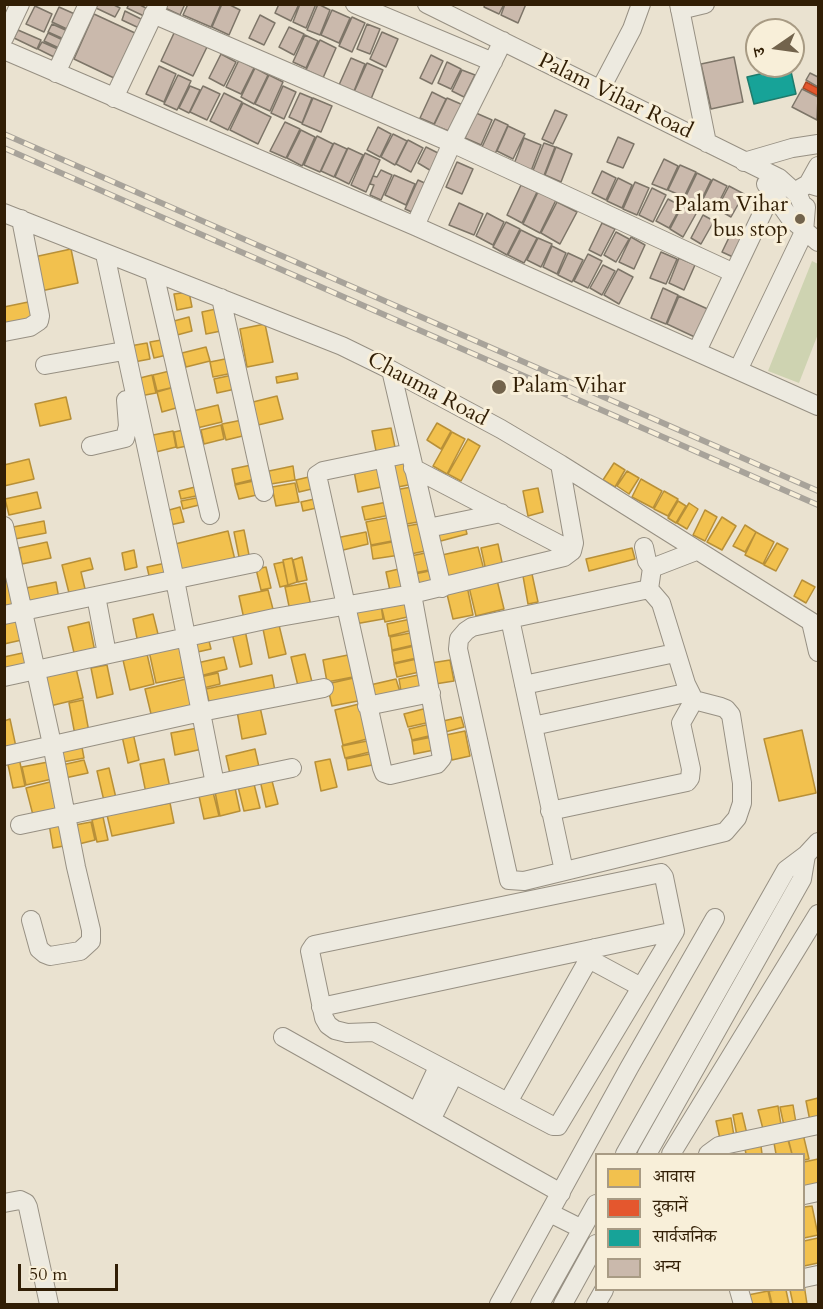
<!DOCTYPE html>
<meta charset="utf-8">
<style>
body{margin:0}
#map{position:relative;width:823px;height:1309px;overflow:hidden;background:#eae2d0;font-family:Cardo,"Noto Serif Devanagari",serif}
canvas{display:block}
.frame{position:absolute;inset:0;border:6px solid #311e05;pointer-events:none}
.legend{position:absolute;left:595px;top:1153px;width:210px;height:138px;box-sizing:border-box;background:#f8efd9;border:2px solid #a89b84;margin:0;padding:8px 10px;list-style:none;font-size:18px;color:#311e05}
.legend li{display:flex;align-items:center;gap:12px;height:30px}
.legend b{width:30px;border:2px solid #a89b84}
.north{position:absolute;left:745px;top:18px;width:60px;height:60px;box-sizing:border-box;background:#f8efd9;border:2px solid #a89b84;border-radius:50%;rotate:257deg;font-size:16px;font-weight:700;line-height:24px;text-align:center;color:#311e05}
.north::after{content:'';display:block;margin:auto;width:21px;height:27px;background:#72634c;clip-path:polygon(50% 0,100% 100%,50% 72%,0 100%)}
.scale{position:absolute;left:18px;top:1264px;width:100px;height:27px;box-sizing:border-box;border:3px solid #311e05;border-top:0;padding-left:8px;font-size:18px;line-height:21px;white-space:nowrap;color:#311e05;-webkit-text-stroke:4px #f8efd9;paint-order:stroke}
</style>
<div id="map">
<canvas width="823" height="1309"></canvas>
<div class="frame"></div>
<ul class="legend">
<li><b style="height:16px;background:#f2c14e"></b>आवास</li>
<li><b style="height:16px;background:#e4572e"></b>दुकानें</li>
<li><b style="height:16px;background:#17a398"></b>सार्वजनिक</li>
<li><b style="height:16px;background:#cab9ac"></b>अन्य</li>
</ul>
<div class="north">उ</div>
<div class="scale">50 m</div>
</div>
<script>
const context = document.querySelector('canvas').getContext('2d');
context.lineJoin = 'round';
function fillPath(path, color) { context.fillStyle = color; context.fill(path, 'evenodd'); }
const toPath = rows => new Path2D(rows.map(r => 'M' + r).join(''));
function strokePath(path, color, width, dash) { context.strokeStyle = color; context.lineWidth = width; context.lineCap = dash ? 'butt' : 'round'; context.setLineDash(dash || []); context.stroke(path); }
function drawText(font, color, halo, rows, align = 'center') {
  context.font = font + ' Cardo,serif'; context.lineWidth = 6; context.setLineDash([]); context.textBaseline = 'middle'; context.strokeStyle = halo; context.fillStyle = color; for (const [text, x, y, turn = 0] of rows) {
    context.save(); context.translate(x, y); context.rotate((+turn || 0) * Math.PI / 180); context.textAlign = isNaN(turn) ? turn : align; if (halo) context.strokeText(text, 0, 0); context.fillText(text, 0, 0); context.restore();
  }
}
fillPath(toPath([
 [812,261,818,264,818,334,799,383,768,371]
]), '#ced3b1');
const homes = toPath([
 [71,249,78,283,41,291,34,257,71,249],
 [189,292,192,307,177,310,174,294,189,292],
 [33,301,37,317,4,324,4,307,33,301],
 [216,309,221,331,206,334,202,312,216,309],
 [189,317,192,331,177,335,174,321,189,317],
 [265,324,273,362,247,367,240,329,265,324],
 [167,339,171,354,154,358,150,342,167,339],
 [147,343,150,359,134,362,130,346,147,343],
 [206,347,210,361,186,367,182,353,206,347],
 [235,357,238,372,213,377,210,362,235,357],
 [174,370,179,386,157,391,153,375,174,370],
 [297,373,298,379,277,383,276,377,297,373],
 [237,374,240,388,217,393,214,379,237,374],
 [152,375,156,393,140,396,136,379,152,375],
 [178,386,183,406,162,412,157,392,178,386],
 [277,396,283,419,258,425,253,402,277,396],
 [66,397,71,419,40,426,35,404,66,397],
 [218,405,222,422,197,428,193,411,218,405],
 [247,419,251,434,226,440,222,424,247,419],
 [437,423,451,431,441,449,427,440,437,423],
 [221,425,224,439,204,444,201,430,221,425],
 [391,428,396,452,377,456,372,431,391,428],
 [188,429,192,445,177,448,174,432,188,429],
 [173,431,176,447,152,453,148,436,173,431],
 [452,432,465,439,447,474,433,466,452,432],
 [468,439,480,446,461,481,448,474,468,439],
 [29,459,34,479,4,486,4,465,29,459],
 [408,459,413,484,393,488,388,463,408,459],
 [614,463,625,470,615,487,603,480,614,463],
 [256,464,259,478,235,484,232,469,256,464],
 [382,465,386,486,358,492,354,471,382,465],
 [293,466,295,480,271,484,269,471,293,466],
 [627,471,639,478,629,494,617,486,627,471],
 [317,475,320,487,299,492,296,480,317,475],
 [641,479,662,491,653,508,632,497,641,479],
 [258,480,261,494,239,499,235,485,258,480],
 [295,483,299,502,276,506,272,487,295,483],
 [199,486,201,495,181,499,179,491,199,486],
 [417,486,423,521,401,525,395,490,417,486],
 [538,488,543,512,528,516,523,491,538,488],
 [664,491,678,499,668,516,654,509,664,491],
 [37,492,41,508,9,515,5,499,37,492],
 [201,497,203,504,183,509,181,501,201,497],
 [319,498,321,507,303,511,301,502,319,498],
 [678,501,686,506,676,523,668,518,678,501],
 [387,502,390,515,365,520,362,507,387,502],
 [689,503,698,509,687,529,677,523,689,503],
 [180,507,184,522,165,526,162,512,180,507],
 [705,510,717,517,705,541,693,535,705,510],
 [392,517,397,540,371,545,366,522,392,517],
 [722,517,736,526,722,550,707,542,722,517],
 [44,521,46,533,15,539,13,527,44,521],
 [464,522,467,534,437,542,434,529,464,522],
 [424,523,430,550,406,555,401,527,424,523],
 [745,525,756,532,745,552,733,546,745,525],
 [244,530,250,560,240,562,234,532,244,530],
 [228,531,235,560,178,574,171,545,228,531],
 [366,532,368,544,339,551,336,538,366,532],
 [756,532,774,542,763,564,745,555,756,532],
 [397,541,400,555,373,559,371,546,397,541],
 [47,542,51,558,22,564,19,548,47,542],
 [777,543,788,549,776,571,764,565,777,543],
 [498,544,503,567,486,571,481,548,498,544],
 [478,547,484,570,448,578,442,555,478,547],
 [632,548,635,559,589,571,586,559,632,548],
 [134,550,137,567,125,570,122,553,134,550],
 [430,552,434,569,409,574,406,557,430,552],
 [302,557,307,580,298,582,293,560,302,557],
 [90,558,93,569,81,572,86,593,70,597,62,565,90,558],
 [292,558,297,582,288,585,283,560,292,558],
 [283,562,288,585,280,587,274,564,283,562],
 [166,563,169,576,150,580,147,567,166,563],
 [266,567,271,588,261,590,256,569,266,567],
 [403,568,407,588,390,591,386,572,403,568],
 [434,570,436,581,412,586,410,575,434,570],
 [532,574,538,602,528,604,523,576,532,574],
 [10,578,17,607,4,610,4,579,10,578],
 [497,580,504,609,476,616,469,587,497,580],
 [802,580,815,587,806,603,794,596,802,580],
 [56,582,59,599,29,605,26,588,56,582],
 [306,583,311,606,290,611,285,587,306,583],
 [467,586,473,615,453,619,446,590,467,586],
 [268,590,274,613,244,619,239,596,268,590],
 [408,600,412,616,385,622,381,605,408,600],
 [381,605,383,619,355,624,352,611,381,605],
 [153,614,159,638,138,643,133,619,153,614],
 [21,618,26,639,4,644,4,621,21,618],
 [411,619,413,630,389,636,387,624,411,619],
 [89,622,95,652,75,657,68,627,89,622],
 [279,625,286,654,269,658,263,629,279,625],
 [245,630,252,664,240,667,232,633,245,630],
 [415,632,418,644,392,650,390,637,415,632],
 [208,637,211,649,193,653,191,641,208,637],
 [184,644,190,676,156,683,149,651,184,644],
 [419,645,421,657,394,663,392,651,419,645],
 [27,652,31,667,4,673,4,657,27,652],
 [147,654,154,684,130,690,123,660,147,654],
 [305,654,312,682,298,686,291,657,305,654],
 [353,654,358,676,327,682,323,660,353,654],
 [224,657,227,669,200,676,197,663,224,657],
 [421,658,424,671,397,677,394,664,421,658],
 [450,660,454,681,435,684,431,663,450,660],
 [75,664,83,698,50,706,42,672,75,664],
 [107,665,113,694,97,698,91,668,107,665],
 [218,673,220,684,203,688,200,677,218,673],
 [423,674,426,687,401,691,399,679,423,674],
 [272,675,275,691,210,706,206,689,272,675],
 [358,677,363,700,332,706,327,684,358,677],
 [190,678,197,708,152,718,145,689,190,678],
 [396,679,400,692,373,699,370,685,396,679],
 [83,700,89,732,75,735,69,703,83,700],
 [363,703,371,738,343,745,335,710,363,703],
 [260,707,266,734,242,739,237,711,260,707],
 [431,707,435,721,408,727,404,714,431,707],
 [461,717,464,727,445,732,443,721,461,717],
 [10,719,16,747,4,749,4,721,10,719],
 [434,723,437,734,412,740,409,729,434,723],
 [203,727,207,748,175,755,171,733,203,727],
 [802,730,816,793,779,801,764,739,802,730],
 [465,731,470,756,452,760,446,735,465,731],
 [133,733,139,760,128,763,122,736,133,733],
 [437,736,439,749,414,754,412,741,437,736],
 [372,740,374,751,345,758,342,746,372,740],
 [81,742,84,758,63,762,59,747,81,742],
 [255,749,259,767,230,774,226,756,255,749],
 [374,753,377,764,348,770,346,759,374,753],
 [19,758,25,786,13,788,7,760,19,758],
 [164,759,170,788,146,793,140,764,164,759],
 [330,759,337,787,321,791,315,762,330,759],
 [84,760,88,773,65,778,62,765,84,760],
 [48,762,52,779,26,785,22,767,48,762],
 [109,768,116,798,104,801,97,771,109,768],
 [271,777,278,804,266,807,260,780,271,777],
 [54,781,62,812,34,819,26,788,54,781],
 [254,784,260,808,244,811,238,787,254,784],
 [235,788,240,811,220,816,215,792,235,788],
 [213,792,219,816,204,819,199,796,213,792],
 [170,803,174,823,112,836,107,815,170,803],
 [103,817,108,840,97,842,92,820,103,817],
 [64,821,69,845,53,848,49,824,64,821],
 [91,822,95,840,79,844,75,825,91,822],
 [818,1098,818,1119,810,1121,806,1101,818,1098],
 [793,1105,796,1123,784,1126,780,1107,793,1105],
 [778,1106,781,1125,763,1129,758,1110,778,1106],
 [742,1113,747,1134,737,1136,733,1115,742,1113],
 [731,1118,734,1136,720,1139,716,1121,731,1118],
 [803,1134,809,1159,804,1160,804,1154,792,1154,788,1138,803,1134],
 [788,1140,792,1154,776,1154,774,1143,788,1140],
 [761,1146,762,1154,746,1154,745,1149,761,1146],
 [818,1159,818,1184,804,1188,804,1162,818,1159],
 [812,1206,818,1235,804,1238,804,1207,812,1206],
 [818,1238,818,1263,804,1266,804,1241,818,1238],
 [804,1284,807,1304,793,1304,790,1290,804,1290,804,1284],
 [776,1290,786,1290,789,1304,772,1304,769,1291,776,1290],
 [768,1291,771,1304,750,1304,748,1295,768,1291]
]);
fillPath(homes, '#f2c14e');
strokePath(homes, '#b89038', 1.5);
const shops = toPath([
 [806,82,818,88,818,96,803,88,806,82]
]);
fillPath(shops, '#e4572e');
strokePath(shops, '#ae4622', 1.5);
const public = toPath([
 [790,67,796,94,754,104,747,77,790,67]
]);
fillPath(public, '#17a398');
strokePath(public, '#1f7b6c', 1.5);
const building = toPath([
 [97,4,112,4,120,8,115,17,96,8,97,4],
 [129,4,138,4,150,10,146,17,127,8,129,4],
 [167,4,185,4,180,15,165,8,167,4],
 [188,4,221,4,211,27,183,15,188,4],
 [222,4,228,4,240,10,229,35,212,27,222,4],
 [279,4,299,4,291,21,275,13,279,4],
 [300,4,316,4,306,28,293,22,300,4],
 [318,4,330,10,320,35,307,30,318,4],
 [485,4,504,4,499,14,484,7,485,4],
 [505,4,526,4,518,23,501,15,505,4],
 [35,6,52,14,44,32,26,24,35,6],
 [59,7,77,15,69,30,52,22,59,7],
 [332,10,350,18,339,43,321,35,332,10],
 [125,11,143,20,139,28,122,20,125,11],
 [94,14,135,33,114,78,74,59,94,14],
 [260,15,275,23,264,45,249,38,260,15],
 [352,17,365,23,352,52,339,46,352,17],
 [52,24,70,32,66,40,48,32,52,24],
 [367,24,380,29,370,54,357,49,367,24],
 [289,27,304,34,294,55,279,47,289,27],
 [18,30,41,40,37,49,14,38,18,30],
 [175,31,207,47,193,76,161,61,175,31],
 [382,32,398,39,386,67,370,59,382,32],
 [48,33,65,41,61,49,44,41,48,33],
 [305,35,318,41,306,68,293,62,305,35],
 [320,40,336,48,323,78,306,70,320,40],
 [42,42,60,50,56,58,38,49,42,42],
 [221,54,236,62,224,86,209,78,221,54],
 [431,55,443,61,432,84,420,78,431,55],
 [734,57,743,102,711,109,701,64,734,57],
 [351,58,365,64,354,91,339,85,351,58],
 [239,60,254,68,241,94,226,87,239,60],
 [447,62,461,69,451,89,438,83,447,62],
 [367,63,383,70,371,99,354,92,367,63],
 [159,66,176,74,164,102,146,94,159,66],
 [255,68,268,75,254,104,241,97,255,68],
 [462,70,475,75,464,97,452,91,462,70],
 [810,73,818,77,818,87,806,80,810,73],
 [178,75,191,81,177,110,164,104,178,75],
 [269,75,283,82,270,111,255,104,269,75],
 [190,86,200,90,189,113,179,108,190,86],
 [203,86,220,94,207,120,190,112,203,86],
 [283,86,296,92,284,119,271,113,283,86],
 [802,89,818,97,817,120,792,107,802,89],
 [432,92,446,99,434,124,420,118,432,92],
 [224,93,242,102,228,130,210,121,224,93],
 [300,93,312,98,302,123,289,117,300,93],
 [313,98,332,106,321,132,302,124,313,98],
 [447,98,463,105,451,132,434,125,447,98],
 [243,103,271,117,258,144,230,130,243,103],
 [555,110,567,115,553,144,542,139,555,110],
 [476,113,492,120,481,145,465,138,476,113],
 [495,119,508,125,495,154,482,147,495,119],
 [285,122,300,129,286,158,270,151,285,122],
 [508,126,525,134,513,159,497,151,508,126],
 [378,127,391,134,380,157,367,150,378,127],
 [301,130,315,137,302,166,287,158,301,130],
 [393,134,407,141,395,165,381,157,393,134],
 [317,136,333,144,320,172,304,165,317,136],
 [618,137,634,144,623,168,607,162,618,137],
 [524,138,541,145,531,171,514,164,524,138],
 [408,140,423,148,411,172,396,164,408,140],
 [334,143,347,149,334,177,321,171,334,143],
 [544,143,555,147,543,178,532,173,544,143],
 [426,147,442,155,433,172,418,163,426,147],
 [556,147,572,154,561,182,545,175,556,147],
 [348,148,363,155,349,184,335,177,348,148],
 [365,153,380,160,366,192,351,185,365,153],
 [664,159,678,166,667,190,652,184,664,159],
 [457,162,473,169,462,194,446,187,457,162],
 [680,165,696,172,684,197,668,190,680,165],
 [381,170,392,175,381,200,370,195,374,185,370,184,373,176,377,177,381,170],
 [602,171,616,178,606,200,592,193,602,171],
 [697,173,711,180,699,205,685,198,697,173],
 [394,175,415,184,406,205,385,195,394,175],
 [618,178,632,185,622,208,607,201,618,178],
 [713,179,727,186,715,210,701,203,713,179],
 [418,180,429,185,416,214,405,209,418,180],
 [635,182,649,188,637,215,623,209,635,182],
 [521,185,537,192,522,223,507,215,521,185],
 [729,186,744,194,731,217,717,209,729,186],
 [652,188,666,195,653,222,639,215,652,188],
 [538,192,556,200,540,233,523,224,538,192],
 [668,199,681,206,669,228,656,221,668,199],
 [557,202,577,212,560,244,541,233,557,202],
 [459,203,483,214,474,235,449,225,459,203],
 [683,204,697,212,683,237,670,229,683,204],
 [487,213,504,222,493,245,476,236,487,213],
 [703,215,714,221,701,244,691,238,703,215],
 [506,222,520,229,507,255,493,247,506,222],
 [602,223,615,229,601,256,589,250,602,223],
 [735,225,746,230,733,257,722,252,735,225],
 [521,230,537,238,524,263,508,255,521,230],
 [616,232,629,239,616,262,604,255,616,232],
 [631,237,645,245,634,269,619,262,631,237],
 [538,238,552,244,541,267,527,260,538,238],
 [552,246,566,253,557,274,543,267,552,246],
 [661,252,677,259,666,284,650,278,661,252],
 [568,253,583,260,572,282,558,275,568,253],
 [588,254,602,261,588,288,574,281,588,254],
 [679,258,695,265,684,290,669,283,679,258],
 [603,265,615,271,602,295,590,288,603,265],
 [618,269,633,277,619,304,604,295,618,269],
 [663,288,678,295,666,324,651,318,663,288],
 [679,296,712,311,699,339,667,324,679,296]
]);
fillPath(building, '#cab9ac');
strokePath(building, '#7d7568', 1.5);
const minor = toPath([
 [355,4,493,62],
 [427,4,779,178,798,195],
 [679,4,707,143],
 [680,10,705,4],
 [153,14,452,143,734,273],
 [4,38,20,4],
 [4,50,415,226,818,406],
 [56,73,88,4],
 [600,90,632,29,641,4],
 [114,98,158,5],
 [744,162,792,148,818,144],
 [766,184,790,218,818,242],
 [808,184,818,166],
 [802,204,798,195,801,188,808,184,818,187],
 [4,213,342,346,391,370,501,429,560,464,818,626],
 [415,226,452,143,503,41],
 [105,254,175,580,215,784],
 [154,273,210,515],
 [221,298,264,492],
 [4,332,30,327,39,321,40,316,21,219],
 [697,351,779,178],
 [45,365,118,352],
 [391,370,442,588],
 [738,370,804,232,806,207],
 [91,446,125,438,128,426,126,400],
 [384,459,412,594,442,758,437,764,390,775,384,773,382,768,317,475,323,471,410,453],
 [413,468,572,551],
 [4,526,52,744,76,867,91,930,91,941,80,951,50,956,45,954,39,949,31,920],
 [428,528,501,513],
 [644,547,647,561,652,568],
 [652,568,696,551],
 [649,589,472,627,466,631,459,639,458,649,509,880,524,881,725,832,737,818,742,803,742,783,731,715,726,709,721,707,694,700,686,684,661,603,649,589,652,568],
 [96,596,107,654],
 [4,615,254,563],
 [510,619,564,871],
 [811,622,818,652],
 [4,677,274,618,412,594,564,557,572,551,574,543,560,464],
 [524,685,675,653],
 [367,706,431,693],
 [533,726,690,692],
 [4,756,201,712,324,688],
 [550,811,687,782,690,778,691,769,681,723,694,700],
 [20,825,292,768],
 [661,873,664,877,675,931,558,1126,553,1126,374,1032,347,1033,335,1030,328,1025,324,1018,310,951,314,945,661,873],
 [589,959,641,987],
 [321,1007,675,931],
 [283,1037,561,1193],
 [508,1102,595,948],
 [417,1112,438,1067],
 [431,1120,454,1074],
 [625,1154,786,870,806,855,818,842],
 [647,1154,802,879,806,855],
 [671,1154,818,914],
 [708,1154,719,1146,818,1125],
 [804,1195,818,1192],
 [4,1203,20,1200,26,1203,28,1207,49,1304],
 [550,1213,582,1229],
 [804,1278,818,1275],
 [739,1290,743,1304],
 [499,1304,629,1068,715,918],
 [540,1304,596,1204],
 [563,1304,596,1244],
 [596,1304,604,1290]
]);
strokePath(minor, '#979083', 20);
strokePath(minor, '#edeae0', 18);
const rail = toPath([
 [4,134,818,491],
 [4,148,818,505]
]);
strokePath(rail, '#a8a39a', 6);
strokePath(rail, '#f8efd9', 4, [11]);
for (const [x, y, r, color] of [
 [800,219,6,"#72634c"],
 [499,387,8,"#72634c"]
]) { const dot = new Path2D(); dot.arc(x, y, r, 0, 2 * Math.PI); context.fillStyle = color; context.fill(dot); strokePath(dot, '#f8efd9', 2); }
drawText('22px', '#311e05', '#f8efd9', [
 ["Palam Vihar Road",615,97,26],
 ["Chauma Road",427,390,28]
]);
drawText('22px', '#311e05', '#f8efd9', [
 ["Palam Vihar",788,206],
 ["bus stop",788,231],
 ["Palam Vihar",512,387,"left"]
], 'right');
</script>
